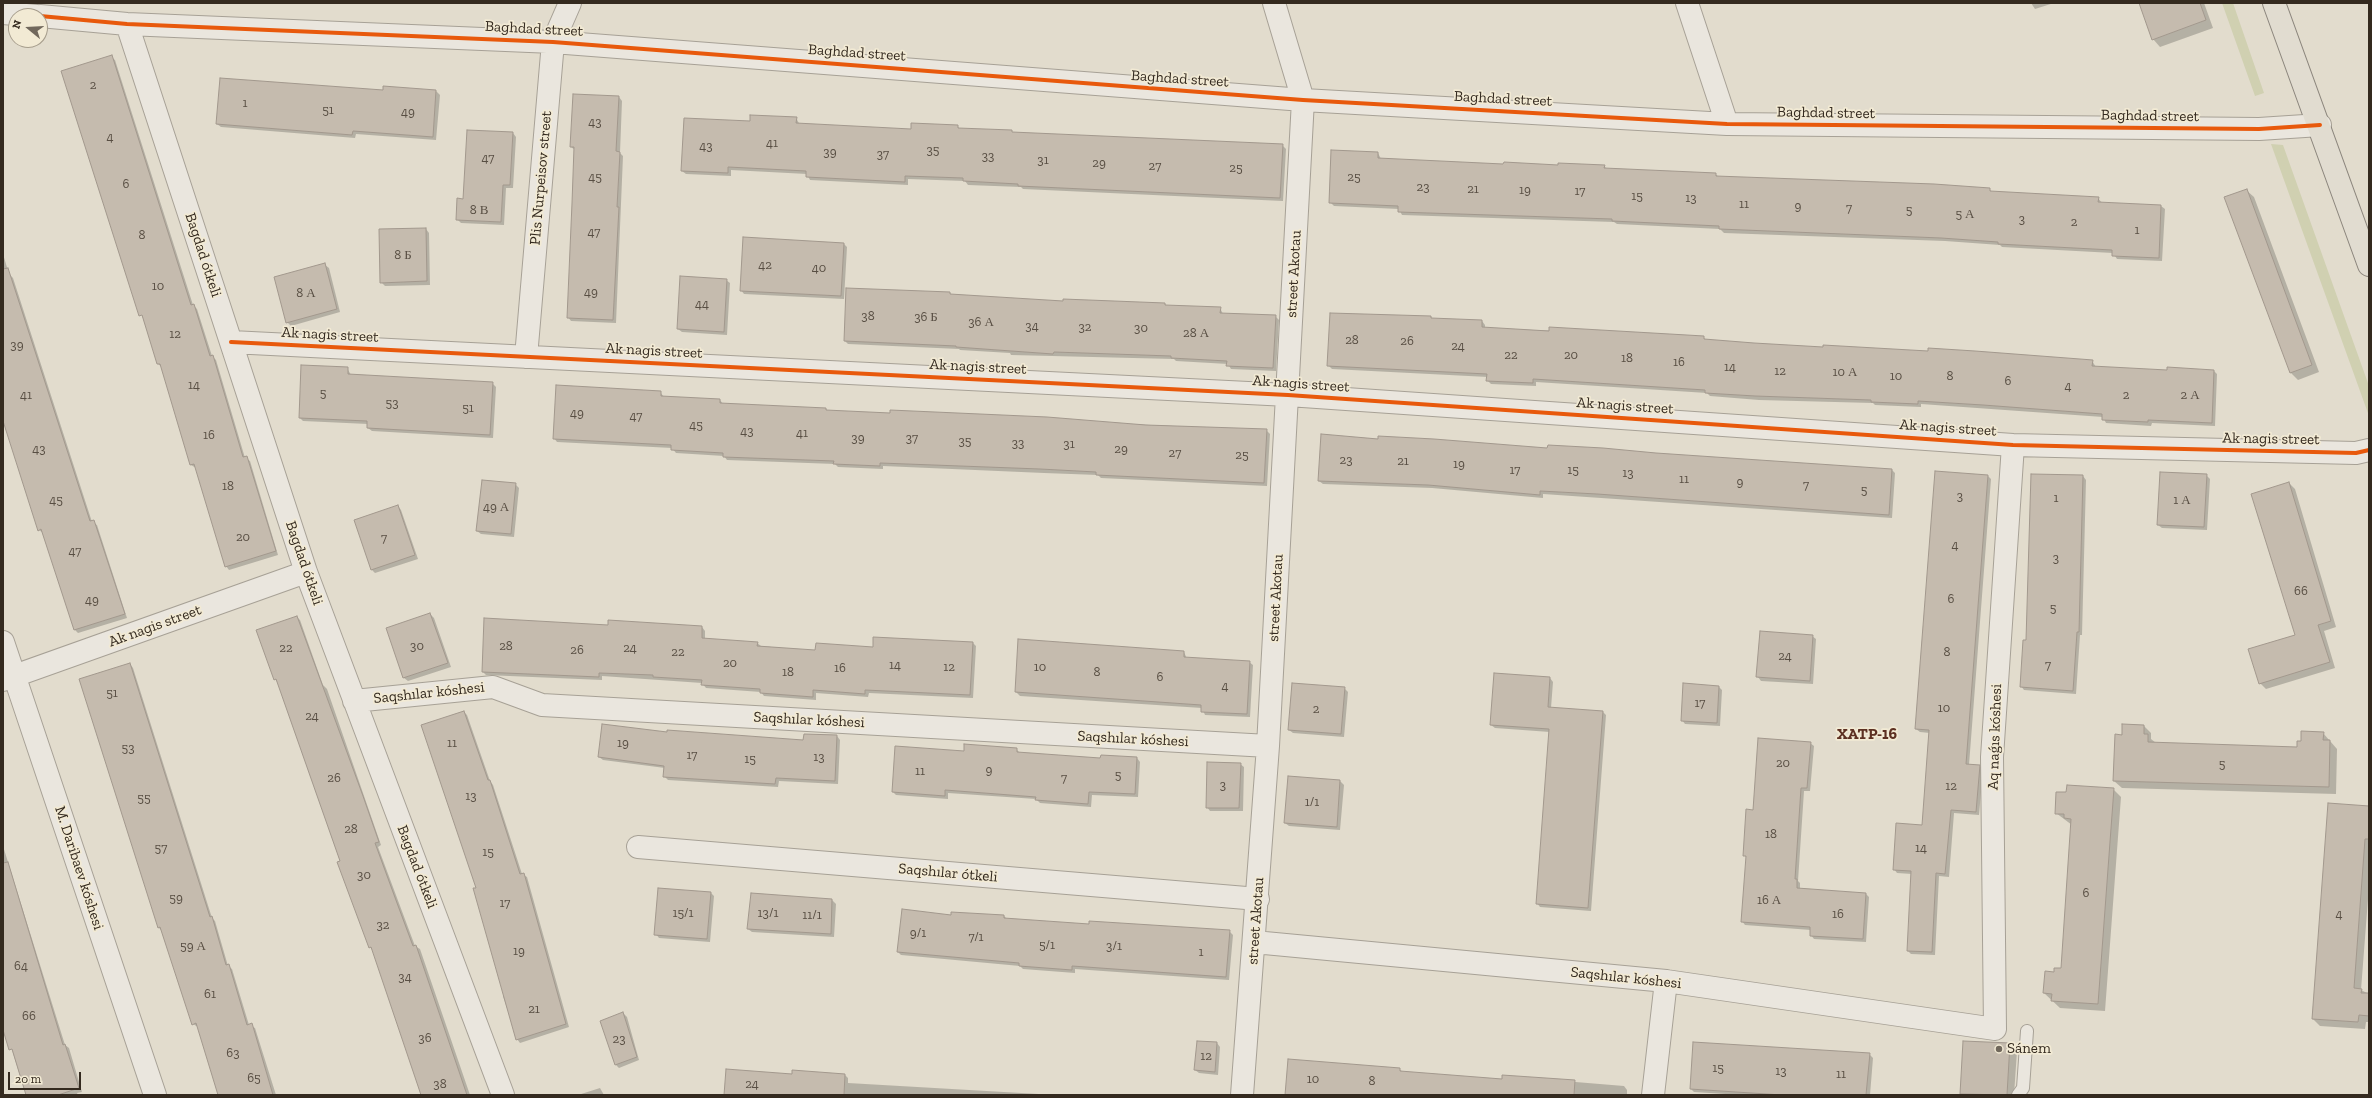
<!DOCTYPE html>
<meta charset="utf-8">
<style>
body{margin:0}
#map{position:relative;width:2372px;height:1098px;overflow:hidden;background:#e2dccd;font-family:"Zilla Slab",serif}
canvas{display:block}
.frame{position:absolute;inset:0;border:4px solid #342a1f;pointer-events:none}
.north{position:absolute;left:8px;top:8px;width:40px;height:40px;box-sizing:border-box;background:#f2ead4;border:1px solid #a69d8c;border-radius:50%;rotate:288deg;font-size:11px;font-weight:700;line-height:16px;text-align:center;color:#342a1f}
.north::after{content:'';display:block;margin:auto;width:14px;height:18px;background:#71685c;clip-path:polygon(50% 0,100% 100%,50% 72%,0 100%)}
.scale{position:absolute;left:8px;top:1072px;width:73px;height:18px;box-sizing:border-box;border:2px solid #342a1f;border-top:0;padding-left:5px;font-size:12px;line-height:14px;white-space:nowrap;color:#342a1f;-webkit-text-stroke:3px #f2ead4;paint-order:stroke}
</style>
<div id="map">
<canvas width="2372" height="1098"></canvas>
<div class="frame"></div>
<div class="north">N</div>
<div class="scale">20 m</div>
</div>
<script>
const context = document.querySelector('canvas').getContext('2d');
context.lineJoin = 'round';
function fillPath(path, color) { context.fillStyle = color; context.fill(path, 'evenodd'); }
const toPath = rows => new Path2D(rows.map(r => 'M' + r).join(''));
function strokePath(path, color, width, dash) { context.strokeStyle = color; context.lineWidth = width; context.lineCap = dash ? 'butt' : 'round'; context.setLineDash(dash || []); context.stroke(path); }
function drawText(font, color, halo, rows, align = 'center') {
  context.font = font + ' "Zilla Slab",serif'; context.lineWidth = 3.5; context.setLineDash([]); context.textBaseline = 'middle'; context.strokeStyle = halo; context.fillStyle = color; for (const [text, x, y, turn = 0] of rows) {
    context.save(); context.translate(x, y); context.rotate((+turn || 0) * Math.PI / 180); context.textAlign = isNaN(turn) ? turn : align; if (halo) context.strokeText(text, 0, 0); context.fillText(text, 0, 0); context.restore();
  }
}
fillPath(toPath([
 [2222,3,2233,3,2264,93,2255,96],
 [2271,144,2283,145,2369,386,2369,416]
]), '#d0d0b1');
fillPath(toPath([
 [2031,3,2054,3,2035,9],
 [2140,3,2204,3,2213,28,2160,47,2153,39],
 [111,57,115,60,193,305,197,309,212,356,216,360,245,458,250,461,278,555,229,570,226,566,196,468,191,465,162,367,158,364,62,72],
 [384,87,436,91,440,95,436,140,356,134,355,138,221,127,217,124,384,92],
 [619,97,622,101,620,153,623,156,616,323,571,321,568,317,575,150,571,147],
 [796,118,800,125,912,130,957,126,960,129,1014,133,1282,145,1286,149,1283,201,1023,189,1021,187,968,185,965,181,908,179,908,185,810,180,807,174,731,170,731,176,686,174,682,171,751,122],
 [513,133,516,137,513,188,506,188,504,225,461,223,457,219,464,200],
 [1378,153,1381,159,1504,165,1604,166,1607,169,1715,174,1719,177,1989,189,1992,192,2098,198,2102,203,2161,206,2165,209,2162,261,2117,259,2113,253,2002,247,2000,245,1945,241,1724,233,1720,229,1617,224,1614,222,1402,215,1399,209,1334,206,1330,202],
 [2246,190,2254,197,2319,372,2298,380,2290,372],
 [426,229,429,233,430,285,385,286,381,282],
 [844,244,847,247,844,299,744,294,741,290],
 [3,254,9,274,13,278,92,522,97,525,127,618,78,633,74,629,43,533,39,530,3,419],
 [325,265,329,268,340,312,291,326,287,322],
 [726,280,730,283,727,335,682,332,678,329],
 [950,293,952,295,1064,302,1165,304,1167,306,1220,308,1223,314,1275,316,1279,320,1276,371,1231,369,1228,364,1176,361,1174,359,1011,355,1010,353,960,350,959,349,848,344,845,341],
 [1431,317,1433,319,1482,321,1485,325,1485,328,1703,337,1707,341,1754,344,2092,361,2096,367,2168,371,2214,371,2217,374,2215,426,2152,423,2151,426,2106,423,2103,417,1921,404,1921,407,1875,405,1873,403,1759,400,1710,396,1707,393,1536,382,1536,386,1491,384,1487,380,1488,377,1332,369,1328,365],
 [347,368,351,375,492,383,496,387,493,438,372,431,368,428,368,424,303,421,300,418],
 [660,392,664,397,720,400,723,404,826,409,828,411,1266,430,1270,434,1267,486,1101,478,1098,475,1044,473,883,466,883,469,838,467,835,464,727,460,724,456,676,453,672,448,557,442,554,438],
 [1379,440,1892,470,1895,473,1892,518,1543,494,1543,498,1432,488,1323,484,1319,481],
 [2206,475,2210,479,2207,530,2162,528,2158,525],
 [1988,476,1991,479,1969,765,1979,766,1983,769,1979,815,1954,813,1949,877,1939,876,1935,955,1911,954,1908,951,1912,874,1897,873,1894,869,1923,826,1930,733,1920,732,1916,729],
 [2083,476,2086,480,2082,635,2080,635,2076,694,2024,690,2021,686,2027,641],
 [2289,483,2295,489,2336,627,2324,631,2335,668,2266,689,2260,683,2296,636],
 [515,484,519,488,514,537,481,534,477,531],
 [398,506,401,510,418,559,375,573,372,570,355,521],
 [430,614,434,618,451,667,408,681,404,678,388,629],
 [297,617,300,620,323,685,327,689,381,845,378,847,415,946,420,949,470,1095,424,1095,373,951,370,947,278,683,275,679],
 [609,626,702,627,705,631,705,639,757,643,761,646,816,651,973,643,976,646,973,698,869,693,868,697,816,693,816,700,764,696,761,692,706,688,702,683,602,676,602,680,486,675,483,672],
 [1812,636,1816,639,1813,684,1761,681,1758,677],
 [1019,640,1184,652,1187,659,1249,662,1253,665,1250,717,1205,715,1202,708,1020,696,1016,692],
 [130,664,133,668,212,918,215,921,228,966,232,969,249,1025,255,1028,276,1095,219,1095,198,1027,193,1024,162,931,158,927],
 [1550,678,1553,682,1551,708,1603,712,1606,715,1591,911,1540,907,1537,903,1550,732,1495,728,1491,725],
 [1719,687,1722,690,1720,726,1685,724,1682,720],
 [1344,688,1348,692,1344,737,1293,733,1289,730],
 [464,712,467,715,490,781,493,785,522,874,527,877,569,1027,520,1043,517,1039,503,996,506,995,477,888],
 [2123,726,2144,726,2151,733,2151,739,2156,743,2298,748,2323,733,2337,749,2336,794,2122,788,2114,781],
 [668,733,804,741,837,736,840,740,838,784,779,781,778,787,668,780,664,776,665,768,603,760,599,757],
 [1810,743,1814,746,1810,791,1804,791,1798,881,1800,883,1800,889,1866,894,1869,897,1866,942,1814,939,1811,935,1811,930,1745,925,1742,921,1747,858,1744,855,1754,811],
 [1016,749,1020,753,1101,759,1137,758,1140,762,1138,797,1092,795,1091,807,1040,803,1036,799,948,793,948,799,896,795,893,792,964,752],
 [1240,764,1244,767,1243,811,1210,811,1207,807],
 [1289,777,1340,781,1344,785,1340,830,1289,826,1285,823],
 [2113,789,2121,797,2105,1011,2060,1008,2044,993,2055,973,2062,969,2072,825,2056,813],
 [2369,807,2369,886,2361,990,2369,994,2369,1022,2366,1022,2365,1029,2320,1026,2313,1019],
 [3,846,65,1045,69,1048,82,1092,77,1093,78,1095,26,1095,3,1021],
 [711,893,714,896,710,942,659,938,656,934],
 [752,894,832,900,836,904,834,937,752,932,748,929],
 [952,916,1004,916,1007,919,1090,925,1229,931,1233,935,1229,980,1075,969,1075,973,1023,969,1020,966,901,955,898,952],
 [623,1013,627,1017,639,1060,619,1068,616,1065,602,1022],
 [1198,1042,1217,1043,1220,1047,1218,1075,1199,1073,1195,1070],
 [2009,1044,2017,1051,2014,1095,1962,1095,1961,1094],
 [1869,1054,1873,1058,1870,1095,1741,1095,1694,1092,1691,1089],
 [1399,1069,1403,1072,1502,1080,1503,1076,1624,1086,1627,1090,1627,1095,1286,1095],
 [793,1075,845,1075,848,1078,848,1083,1056,1095,725,1095],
 [600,1088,604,1095,578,1095]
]), '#0003');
const building = toPath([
 [2139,3,2200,3,2206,20,2152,40,2139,3],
 [112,55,191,305,194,304,210,356,213,355,243,457,247,456,276,551,225,567,194,464,190,465,160,364,157,364,142,315,139,316,61,71,112,55],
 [220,78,383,90,383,86,436,90,433,137,353,131,352,135,216,124,220,78],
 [573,94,619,96,616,151,620,152,617,207,619,207,613,320,567,318,572,203,574,147,570,147,573,94],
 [750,115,797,117,796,123,911,129,911,123,958,125,958,128,1012,130,1012,132,1283,144,1280,198,1018,186,1018,184,963,181,963,178,905,176,905,182,806,177,806,171,728,167,728,173,681,171,684,118,750,121,750,115],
 [467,130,513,132,510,185,503,185,501,222,456,220,457,198,463,199,467,130],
 [1331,150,1378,152,1378,158,1503,164,1504,162,1558,165,1558,163,1605,165,1604,168,1716,173,1716,176,1934,184,1990,188,1990,191,2099,197,2098,202,2161,205,2159,258,2112,256,2112,250,1998,244,1998,242,1941,238,1719,229,1719,226,1612,221,1612,219,1398,212,1398,206,1329,203,1331,150],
 [2247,189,2312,365,2290,373,2224,197,2247,189],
 [426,228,427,281,380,283,379,229,426,228],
 [743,237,844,243,841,296,740,291,743,237],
 [325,263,337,309,286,323,274,277,325,263],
 [8,268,90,521,94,520,125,614,74,630,41,529,38,531,3,421,3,269,8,268],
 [680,276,727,279,724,332,677,329,680,276],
 [846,288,950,292,950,294,1063,301,1063,299,1165,303,1165,305,1221,307,1220,313,1276,315,1273,368,1226,366,1227,361,1171,358,1171,356,1054,352,1053,354,956,347,956,346,844,341,846,288],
 [1330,313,1431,316,1431,318,1482,320,1482,327,1549,331,1549,327,1704,336,1704,339,1754,343,1823,347,1823,345,1928,351,1928,348,1975,351,2093,360,2092,366,2167,370,2167,367,2214,370,2212,423,2148,420,2148,422,2102,420,2102,414,1983,405,1918,401,1918,404,1871,402,1871,400,1755,396,1705,393,1705,390,1533,379,1533,383,1486,381,1487,374,1327,366,1330,313],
 [301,365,348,367,348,374,493,382,490,435,367,428,367,421,299,418,301,365],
 [556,385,661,391,661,396,720,399,720,403,826,408,826,410,890,413,890,410,1047,417,1146,425,1267,429,1264,483,1096,475,1096,472,1040,469,880,463,880,466,833,464,834,461,723,457,723,453,671,450,671,445,553,439,556,385],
 [1321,434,1378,439,1378,436,1434,439,1547,448,1548,445,1603,448,1656,453,1892,469,1889,515,1597,494,1540,491,1540,495,1428,485,1318,481,1321,434],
 [1935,471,1988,475,1966,764,1980,765,1976,812,1951,810,1945,874,1936,873,1932,952,1907,951,1911,871,1893,870,1896,823,1922,825,1929,730,1915,729,1935,471],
 [2160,472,2207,474,2204,527,2157,525,2160,472],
 [2031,474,2083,475,2079,632,2077,632,2073,691,2020,687,2023,640,2026,640,2031,474],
 [482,480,516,483,511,534,476,531,482,480],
 [2289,482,2331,621,2318,625,2330,662,2259,684,2248,649,2295,635,2251,494,2289,482],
 [398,505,415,555,371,570,354,520,398,505],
 [430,613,448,663,403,678,386,628,430,613],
 [297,616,363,796,379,842,375,843,397,903,413,946,416,945,467,1095,421,1095,371,947,369,948,337,862,340,861,276,679,274,680,256,630,297,616],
 [484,618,608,625,608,620,702,626,702,638,758,642,757,646,815,650,816,643,873,647,873,637,973,642,970,695,865,690,865,694,813,690,813,697,760,693,760,689,701,685,702,680,653,677,653,675,599,673,599,677,482,672,484,618],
 [1760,631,1813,635,1810,681,1756,677,1760,631],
 [1018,639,1184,651,1184,657,1250,661,1247,714,1201,712,1201,705,1015,692,1018,639],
 [130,663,210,917,212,916,226,965,229,964,247,1025,252,1023,273,1095,218,1095,196,1023,192,1025,160,927,158,928,79,679,130,663],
 [1494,673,1550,677,1548,707,1603,711,1588,908,1536,904,1549,729,1490,725,1494,673],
 [1292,683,1345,687,1341,734,1288,730,1292,683],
 [1683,683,1719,686,1717,723,1681,721,1683,683],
 [464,711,488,780,490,780,520,874,524,873,566,1024,516,1040,473,888,476,888,421,725,464,711],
 [602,724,667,732,667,730,803,740,804,734,837,735,835,781,776,778,775,784,663,777,664,766,598,757,602,724],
 [2122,724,2144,725,2144,734,2148,734,2148,742,2297,747,2297,741,2301,741,2301,731,2324,732,2323,740,2330,740,2329,787,2113,781,2115,734,2122,735,2122,724],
 [1758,738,1811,742,1807,788,1801,788,1795,879,1797,879,1797,888,1866,893,1863,939,1810,936,1810,927,1741,922,1746,856,1743,856,1746,809,1753,810,1758,738],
 [964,744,1017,748,1017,752,1100,758,1101,755,1137,757,1135,794,1089,792,1088,804,1035,800,1036,797,945,790,945,796,892,792,895,746,964,751,964,744],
 [1207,762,1241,763,1239,808,1206,808,1207,762],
 [1288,776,1340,780,1337,827,1284,823,1288,776],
 [2067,785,2114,788,2098,1004,2051,1001,2052,994,2043,993,2045,971,2054,972,2054,968,2061,968,2071,819,2064,818,2064,814,2055,814,2056,792,2066,792,2067,785],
 [2328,803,2369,806,2369,839,2365,839,2354,988,2362,989,2361,993,2369,993,2369,1016,2359,1015,2358,1022,2312,1019,2328,803],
 [8,862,63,1045,65,1044,79,1088,58,1095,26,1095,12,1049,9,1050,3,1030,3,863,8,862],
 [658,888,711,892,707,939,654,935,658,888],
 [751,893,832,899,831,934,747,929,751,893],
 [902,909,951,915,951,912,1004,915,1004,918,1089,924,1089,921,1230,930,1226,977,1072,966,1072,970,1019,966,1019,963,897,952,902,909],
 [623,1012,637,1057,615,1065,600,1021,623,1012],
 [1197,1041,1217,1042,1215,1072,1194,1070,1197,1041],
 [1963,1041,2010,1043,2007,1095,1960,1094,1963,1041],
 [1693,1042,1870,1053,1866,1095,1782,1095,1690,1089,1693,1042],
 [1288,1059,1400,1068,1400,1071,1502,1079,1502,1075,1575,1080,1574,1095,1285,1095,1288,1059],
 [726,1069,792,1074,792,1070,845,1074,844,1095,724,1095,726,1069]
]);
fillPath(building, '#c5bbae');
strokePath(building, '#a2988d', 1);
const service = toPath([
 [2018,1095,2023,1088,2027,1031]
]);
const minor = toPath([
 [1687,3,1727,124],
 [3,13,37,16],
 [40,16,127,24,553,42,1303,100,1727,124,2259,129,2320,125],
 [127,24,306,572,503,1095],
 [231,342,1288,395,2013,445,2356,453,2369,450],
 [526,357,553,42,570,3],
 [3,642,155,1095],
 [3,680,306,572],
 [354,701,493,687,542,705,1268,746],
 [638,847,1258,899],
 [1254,942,1666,981,1995,1029,1992,757,2013,445],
 [1242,1095,1268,746,1303,100,1274,3],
 [1653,1095,1666,981]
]);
const primary = toPath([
 [2274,3,2369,265]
]);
strokePath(service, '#a7a196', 14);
strokePath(minor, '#a7a196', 24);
strokePath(primary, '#8c867d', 24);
strokePath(service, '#eae6de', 12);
strokePath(minor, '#eae6de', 22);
strokePath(primary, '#e1dcd0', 22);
strokePath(toPath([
 [40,16,127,24,553,42,1303,100,1727,124,2259,129,2320,125],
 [231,342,1288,395,2013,445,2356,453,2369,450]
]), '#e8590c', 4);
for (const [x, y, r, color] of [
 [1999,1049,4,"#71685c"]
]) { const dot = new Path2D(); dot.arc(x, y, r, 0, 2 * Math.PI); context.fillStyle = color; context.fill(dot); strokePath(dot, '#f2ead4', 1.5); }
drawText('13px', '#584e43', null, [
 ["2",93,85],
 ["1",245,103],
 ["51",328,110],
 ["49",408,112],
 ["43",595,122],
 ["4",110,137],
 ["41",772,143],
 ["43",706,146],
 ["35",933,150],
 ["39",830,152],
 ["37",883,154],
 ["33",988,156],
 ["47",488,158],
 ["31",1043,160],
 ["29",1099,163],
 ["27",1155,166],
 ["25",1236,168],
 ["45",595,177],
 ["25",1354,177],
 ["6",126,184],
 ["23",1423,187],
 ["21",1473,189],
 ["19",1525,190],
 ["17",1580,191],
 ["15",1637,196],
 ["13",1691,198],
 ["11",1744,204],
 ["9",1798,206],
 ["7",1849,208],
 ["8 В",479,210],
 ["5",1909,210],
 ["5 А",1965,214],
 ["3",2022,219],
 ["2",2074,222],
 ["1",2137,230],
 ["47",594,232],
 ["8",142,235],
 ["8 Б",403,255],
 ["42",765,265],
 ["40",819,268],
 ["10",158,286],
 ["49",591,292],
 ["8 А",306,293],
 ["44",702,304],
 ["38",868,316],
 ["36 Б",926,317],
 ["36 А",981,322],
 ["34",1032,326],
 ["32",1085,327],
 ["30",1141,328],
 ["28 А",1196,333],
 ["12",175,334],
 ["28",1352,340],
 ["26",1407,341],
 ["39",17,345],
 ["24",1458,346],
 ["22",1511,355],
 ["20",1571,355],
 ["18",1627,358],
 ["16",1679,362],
 ["14",1730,367],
 ["12",1780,371],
 ["10 А",1845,372],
 ["10",1896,376],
 ["8",1950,376],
 ["6",2008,381],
 ["14",194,385],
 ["4",2068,386],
 ["5",323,393],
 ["41",26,395],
 ["2",2126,395],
 ["2 А",2190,395],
 ["53",392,403],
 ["51",468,408],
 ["49",577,413],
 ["47",636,416],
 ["45",696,425],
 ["43",747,431],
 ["41",802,433],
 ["16",209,435],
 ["39",858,438],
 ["37",912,438],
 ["35",965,441],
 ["33",1018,443],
 ["31",1069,444],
 ["43",39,449],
 ["29",1121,449],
 ["27",1175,453],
 ["25",1242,455],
 ["23",1346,460],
 ["21",1403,461],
 ["19",1459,464],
 ["17",1515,470],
 ["15",1573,470],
 ["13",1628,473],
 ["11",1684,479],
 ["9",1740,482],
 ["7",1806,485],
 ["18",228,486],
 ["5",1864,490],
 ["3",1960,496],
 ["1",2056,498],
 ["45",56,500],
 ["1 А",2182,500],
 ["49 А",496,507],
 ["20",243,537],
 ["7",384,538],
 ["4",1955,545],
 ["47",75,551],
 ["3",2056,558],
 ["66",2301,591],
 ["6",1951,599],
 ["49",92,600],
 ["5",2053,608],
 ["30",417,646],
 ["28",506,646],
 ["22",286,648],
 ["24",630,648],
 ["26",577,650],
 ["22",678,652],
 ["8",1947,652],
 ["24",1785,656],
 ["20",730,663],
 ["14",895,665],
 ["7",2048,665],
 ["12",949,667],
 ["10",1040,667],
 ["16",840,668],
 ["18",788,672],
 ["8",1097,672],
 ["6",1160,677],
 ["4",1225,686],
 ["51",112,693],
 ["17",1700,703],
 ["10",1944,708],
 ["2",1316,709],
 ["24",312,716],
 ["11",452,743],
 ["19",623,743],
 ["53",128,748],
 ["17",692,755],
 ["13",819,757],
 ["15",750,759],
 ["20",1783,763],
 ["5",2222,764],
 ["9",989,770],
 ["11",920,771],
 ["5",1118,775],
 ["26",334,778],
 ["7",1064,778],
 ["3",1223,785],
 ["12",1951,786],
 ["13",471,796],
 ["55",144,798],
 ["1/1",1312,802],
 ["28",351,829],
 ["18",1771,834],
 ["57",161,848],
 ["14",1921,848],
 ["15",488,852],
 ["30",364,875],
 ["6",2086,893],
 ["59",176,898],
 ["16 А",1769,900],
 ["17",505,903],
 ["15/1",683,913],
 ["13/1",768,913],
 ["16",1838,914],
 ["4",2339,914],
 ["11/1",812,915],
 ["32",383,925],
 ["9/1",918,933],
 ["7/1",976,937],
 ["5/1",1047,945],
 ["59 А",193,946],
 ["3/1",1114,946],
 ["19",519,951],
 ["1",1201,952],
 ["64",21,966],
 ["34",405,977],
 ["61",210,994],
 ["21",534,1009],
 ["66",29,1016],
 ["36",425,1038],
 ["23",619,1039],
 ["63",233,1053],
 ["12",1206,1056],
 ["15",1718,1068],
 ["13",1781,1071],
 ["11",1841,1074],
 ["65",254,1078],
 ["10",1313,1079],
 ["8",1372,1081],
 ["38",440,1084],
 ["24",752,1084]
]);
drawText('15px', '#342a1f', '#f2ead4', [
 ["Baghdad street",534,29,3],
 ["Baghdad street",857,53,4],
 ["Baghdad street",1180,79,4],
 ["Baghdad street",1503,99,3],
 ["Baghdad street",1826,113,1],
 ["Baghdad street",2150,116,1],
 ["Plis Nurpeisov street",541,178,-85],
 ["Bagdad ótkeli",203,255,72],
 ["street Akotau",1294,274,-87],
 ["Ak nagis street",330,335,3],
 ["Ak nagis street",654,351,3],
 ["Ak nagis street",978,367,3],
 ["Ak nagis street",1301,384,4],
 ["Ak nagis street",1625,406,4],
 ["Ak nagis street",1948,428,4],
 ["Ak nagis street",2271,439,1],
 ["Bagdad ótkeli",304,563,71],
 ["street Akotau",1276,598,-87],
 ["Ak nagis street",155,626,-20],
 ["Saqshılar kóshesi",429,693,-6],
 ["Saqshılar kóshesi",809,720,3],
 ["Aq naǵıs kóshesi",1995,737,-88],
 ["Saqshılar kóshesi",1133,739,3],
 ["Bagdad ótkeli",417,867,69],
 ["M. Daribaev kóshesi",79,868,72],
 ["Saqshılar ótkeli",948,873,5],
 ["street Akotau",1256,921,-86],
 ["Saqshılar kóshesi",1626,978,6]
]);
drawText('15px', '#342a1f', '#f2ead4', [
 ["Sánem",2007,1049]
], 'left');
drawText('bold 16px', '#5d3022', '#f2ead4', [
 ["XATP-16",1867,734]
]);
</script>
